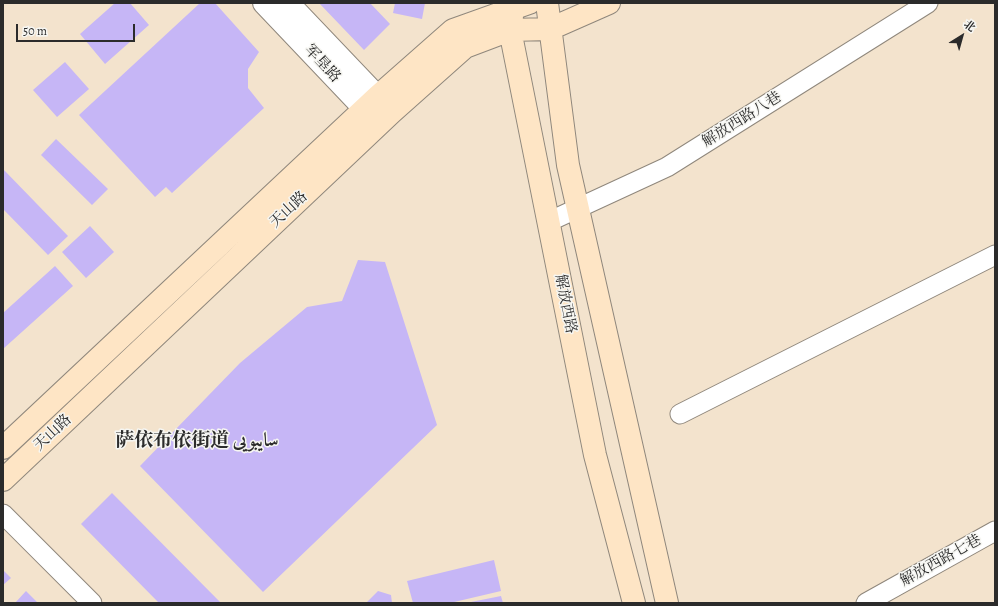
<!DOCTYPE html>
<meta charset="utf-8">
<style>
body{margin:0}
#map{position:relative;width:998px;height:606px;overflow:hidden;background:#f3e3cd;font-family:Alegreya,"Noto Serif SC",serif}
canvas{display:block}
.frame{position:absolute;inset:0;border:4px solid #2b2b2b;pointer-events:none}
.north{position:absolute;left:942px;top:16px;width:40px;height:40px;-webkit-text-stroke:3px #f6f6f2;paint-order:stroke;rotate:37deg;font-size:11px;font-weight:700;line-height:16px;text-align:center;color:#2b2b2b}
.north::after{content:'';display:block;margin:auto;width:14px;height:18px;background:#2b2b2b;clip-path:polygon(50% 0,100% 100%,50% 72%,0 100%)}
.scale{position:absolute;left:16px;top:24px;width:119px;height:18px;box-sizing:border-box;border:2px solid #2b2b2b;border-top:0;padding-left:5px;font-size:12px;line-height:14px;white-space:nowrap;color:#2b2b2b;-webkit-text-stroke:3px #f6f6f2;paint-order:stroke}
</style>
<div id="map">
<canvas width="998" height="606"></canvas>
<div class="frame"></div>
<div class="north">北</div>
<div class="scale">50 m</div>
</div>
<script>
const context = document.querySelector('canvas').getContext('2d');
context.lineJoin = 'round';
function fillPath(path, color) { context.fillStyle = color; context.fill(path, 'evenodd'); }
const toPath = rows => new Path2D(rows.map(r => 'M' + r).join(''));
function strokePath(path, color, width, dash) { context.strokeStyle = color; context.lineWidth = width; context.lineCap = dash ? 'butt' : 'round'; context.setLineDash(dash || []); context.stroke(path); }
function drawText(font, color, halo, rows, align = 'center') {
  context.font = font + ' Alegreya,Amiri,"Noto Serif SC",serif'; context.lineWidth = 3; context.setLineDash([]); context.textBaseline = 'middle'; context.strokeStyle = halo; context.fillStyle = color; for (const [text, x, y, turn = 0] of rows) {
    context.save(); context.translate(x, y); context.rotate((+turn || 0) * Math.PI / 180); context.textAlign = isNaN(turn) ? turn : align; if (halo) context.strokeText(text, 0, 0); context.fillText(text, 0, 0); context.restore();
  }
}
fillPath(toPath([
 [115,3,130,3,149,25,105,64,80,34],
 [200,3,215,3,259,52,248,69,248,88,264,108,172,193,166,187,155,197,79,115],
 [319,3,370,3,390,24,364,50],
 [395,3,425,3,422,19,393,13],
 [65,62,89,89,57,117,33,90],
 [56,139,108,189,92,205,41,155],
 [3,169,68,236,48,255,3,209],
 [90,226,114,252,86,278,62,252],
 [358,260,385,262,437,425,263,592,140,466,240,363,307,307,342,301],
 [55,266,73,286,3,349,3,313],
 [112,493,221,603,159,603,81,524],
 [494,560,501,591,450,603,413,603,407,581],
 [3,570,11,578,3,585],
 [26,591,38,603,15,603],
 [378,591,391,595,392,603,366,603],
 [501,596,503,603,471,603,471,602]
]), '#c6b6f6');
const minor = toPath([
 [548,222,667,167,928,3],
 [680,414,995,255],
 [3,514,92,603],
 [866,603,995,531]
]);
const tertiary = toPath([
 [264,3,378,123],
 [288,3,390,110]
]);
const secondary = toPath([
 [547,3,568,165,667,603],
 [512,16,510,30,595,455,634,603],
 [3,448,377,97,453,30,529,3],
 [3,480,392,112,465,47,510,30,550,29,609,3]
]);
strokePath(minor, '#8f877c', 21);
strokePath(tertiary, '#8f877c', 24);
strokePath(secondary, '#8f877c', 24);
strokePath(minor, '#fff', 19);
strokePath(tertiary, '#fff', 22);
strokePath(secondary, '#fee5c5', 22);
drawText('15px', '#2b2b2b', '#f6f6f2', [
 ["军垦路",322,64,47],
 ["解放西路八巷",742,120,-32],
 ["天山路",289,210,-43],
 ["解放西路",565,304,79],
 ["天山路",53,433,-43],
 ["解放西路七巷",941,561,-29]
]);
drawText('bold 19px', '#2b2b2b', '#f6f6f2', [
 ["萨依布依街道 سايبويى",197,441]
]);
</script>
